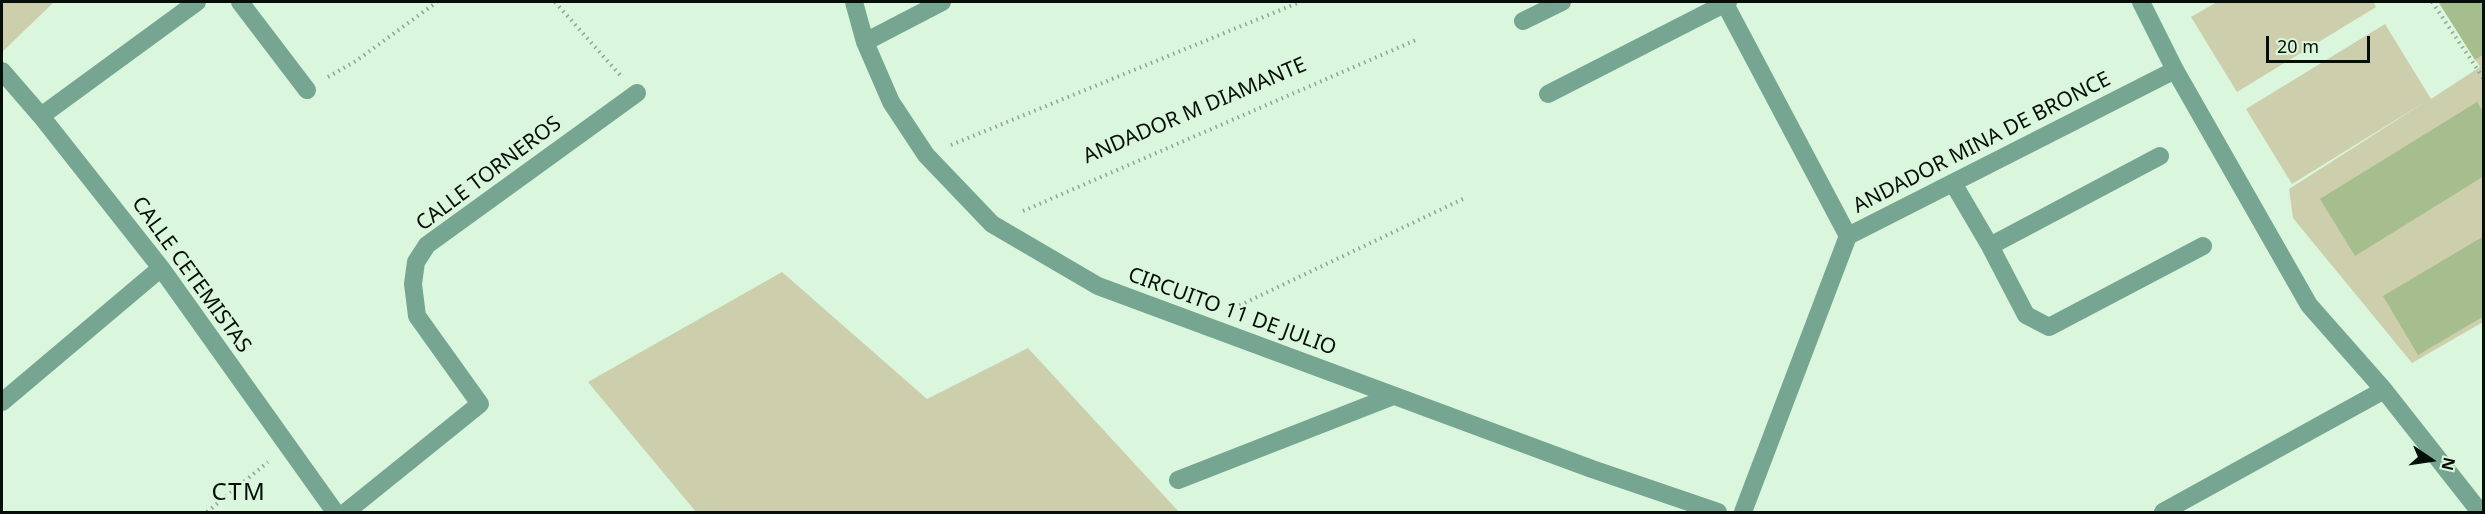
<!DOCTYPE html>
<style>
body{margin:0}
#map{position:relative;width:2485px;height:514px;overflow:hidden;background:#daf7dd;font-family:"Noto Sans",sans-serif}
canvas{display:block}
.frame{position:absolute;inset:0;border:3px solid #060f07;pointer-events:none}
.north{position:absolute;left:2401px;top:430px;width:60px;height:60px;-webkit-text-stroke:4px #daf7dd;paint-order:stroke;rotate:103deg;font-size:16px;font-weight:700;line-height:24px;text-align:center;color:#060f07}
.north::after{content:'';display:block;margin:auto;width:21px;height:27px;background:#060f07;clip-path:polygon(50% 0,100% 100%,50% 72%,0 100%)}
.scale{position:absolute;left:2266px;top:36px;width:104px;height:27px;box-sizing:border-box;border:3px solid #060f07;border-top:0;padding-left:8px;font-size:18px;line-height:21px;white-space:nowrap;color:#060f07;-webkit-text-stroke:4px #daf7dd;paint-order:stroke}
</style>
<div id="map">
<canvas width="2485" height="514"></canvas>
<div class="frame"></div>
<div class="north">N</div>
<div class="scale">20 m</div>
</div>
<script>
const context = document.querySelector('canvas').getContext('2d');
context.lineJoin = 'round';
function fillPath(path, color) { context.fillStyle = color; context.fill(path, 'evenodd'); }
const toPath = rows => new Path2D(rows.map(r => 'M' + r).join(''));
function strokePath(path, color, width, dash) { context.strokeStyle = color; context.lineWidth = width; context.lineCap = dash ? 'butt' : 'round'; context.setLineDash(dash || []); context.stroke(path); }
function drawText(font, color, halo, rows, align = 'center') {
  context.font = font + ' "Noto Sans",sans-serif'; context.lineWidth = 5; context.setLineDash([]); context.textBaseline = 'middle'; context.strokeStyle = halo; context.fillStyle = color; for (const [text, x, y, turn = 0] of rows) {
    context.save(); context.translate(x, y); context.rotate((+turn || 0) * Math.PI / 180); context.textAlign = isNaN(turn) ? turn : align; if (halo) context.strokeText(text, 0, 0); context.fillText(text, 0, 0); context.restore();
  }
}
fillPath(toPath([
 [2,2,54,2,2,52],
 [2217,2,2373,2,2376,7,2237,92,2191,17],
 [2438,2,2483,2,2483,322,2412,363,2293,218,2289,189,2428,100,2292,184,2246,109,2385,24,2431,99,2480,67],
 [782,272,927,399,1028,348,1179,512,696,512,588,382]
]), '#ccceac');
fillPath(toPath([
 [2443,2,2484,2,2484,54,2475,60,2440,4],
 [2477,102,2484,113,2484,176,2355,256,2320,199],
 [2484,236,2484,316,2418,355,2383,296]
]), '#a6be8d');
strokePath(toPath([
 [555,2,620,75],
 [2432,2,2484,79],
 [328,77,356,61,437,2],
 [951,145,1300,2],
 [1023,211,1416,40],
 [1234,308,1465,198],
 [207,512,268,462]
]), '#8fa491', 4, [1.5, 4.5]);
strokePath(toPath([
 [240,2,307,90],
 [854,2,865,42,891,102,926,155,992,224,1098,286,1592,469,1718,512],
 [1724,2,1848,236],
 [2141,2,2175,70,2309,305,2384,390,2480,512],
 [1523,21,1562,2],
 [865,42,942,2],
 [2,71,41,116,161,268,335,512],
 [1548,94,1728,2],
 [41,116,197,2],
 [1953,183,1990,246,2026,315,2049,327,2203,246],
 [1990,246,2160,156],
 [2,402,161,268],
 [1178,480,1393,396],
 [346,512,480,404,417,316,413,284,416,262,427,245,637,93],
 [1743,512,1848,236,2175,70],
 [2163,512,2384,390]
]), '#76a692', 18);
drawText('21px', '#060f07', '#daf7dd', [
 ["ANDADOR M DIAMANTE",1195,111,-23],
 ["ANDADOR MINA DE BRONCE",1982,143,-27],
 ["CALLE TORNEROS",489,174,-37],
 ["CALLE CETEMISTAS",191,275,54],
 ["CIRCUITO 11 DE JULIO",1232,312,20]
]);
context.letterSpacing = '1.5px';
drawText('24px', '#060f07', '#daf7dd', [
 ["CTM",239,493]
]);
context.letterSpacing = '0px';
</script>
